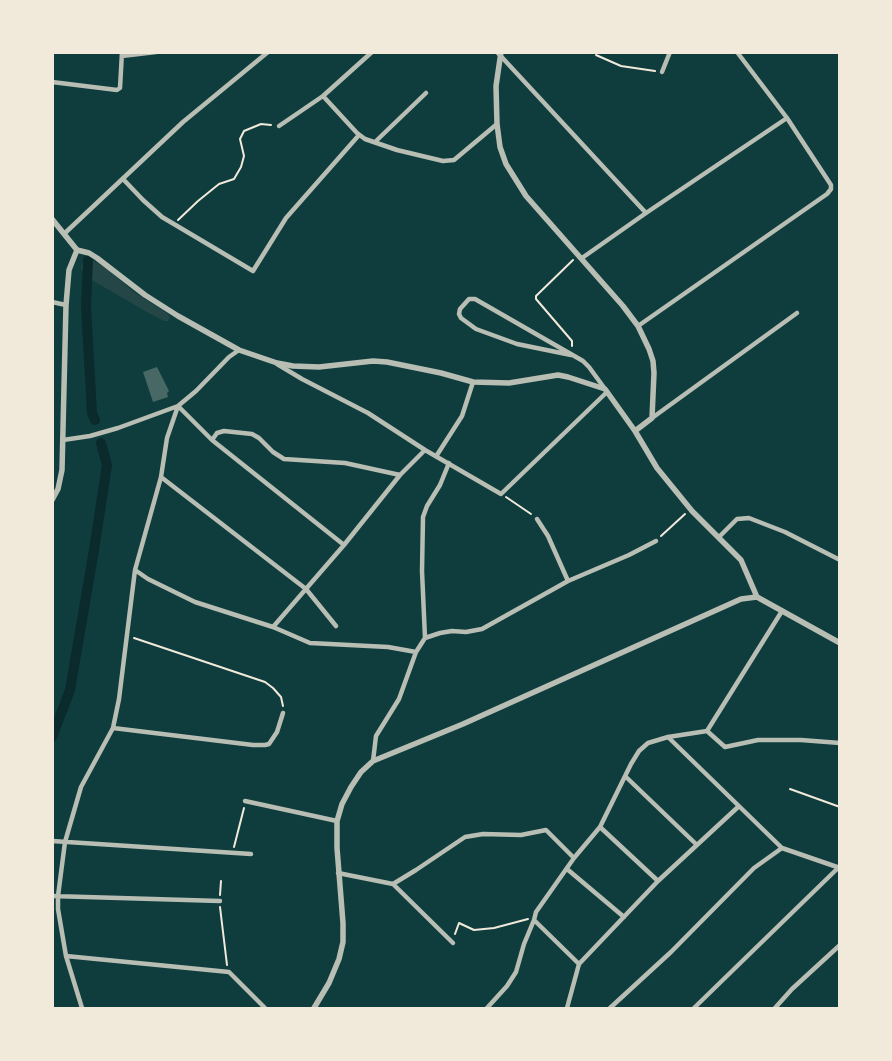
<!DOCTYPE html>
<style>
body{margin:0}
#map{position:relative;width:892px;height:1061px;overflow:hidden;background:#0f3d3e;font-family:"IBM Plex Sans",sans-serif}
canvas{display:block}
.frame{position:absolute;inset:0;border:54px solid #f1e9da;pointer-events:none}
</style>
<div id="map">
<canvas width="892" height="1061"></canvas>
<div class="frame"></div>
</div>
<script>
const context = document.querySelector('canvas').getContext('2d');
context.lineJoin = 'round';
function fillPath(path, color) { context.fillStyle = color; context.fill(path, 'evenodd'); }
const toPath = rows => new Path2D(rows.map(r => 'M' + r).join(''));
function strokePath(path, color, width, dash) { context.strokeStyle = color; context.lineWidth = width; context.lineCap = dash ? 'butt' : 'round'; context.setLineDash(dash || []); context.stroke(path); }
fillPath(toPath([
 [89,258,107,269,134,292,168,314,170,317,168,321,164,321,147,312,83,275,81,267,83,262]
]), '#244646');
strokePath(toPath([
 [88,260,86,306,92,413,95,420],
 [52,737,70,690,94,550,107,465,101,443]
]), '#0a2a2b', 10);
fillPath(toPath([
 [157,367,169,391,167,393,168,397,153,402,143,372]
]), '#486865');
strokePath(toPath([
 [596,55,621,66,655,71],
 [178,220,198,201,219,184,234,179,241,167,244,156,240,139,244,131,261,124,271,125],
 [572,346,572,341,536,299,536,296,573,260],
 [506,497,531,514],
 [661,536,685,514],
 [134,638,265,682,273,688,281,697,283,706],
 [790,789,840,807],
 [234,847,244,808],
 [220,895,221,881],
 [220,907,227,965],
 [455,934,459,923,474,930,494,928,528,919]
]), '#f1e9da', 2);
strokePath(toPath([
 [497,52,646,213],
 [122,56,156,52],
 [662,72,670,52],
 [52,82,117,90,120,88,122,52],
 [323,96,357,133,365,139,397,150,443,161,454,160,497,124],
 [279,126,323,96,372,52],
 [375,142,426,93],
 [123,179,143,200,162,217,253,271,286,218,359,135],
 [65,233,183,122,268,52],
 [582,258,646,213,787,118],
 [52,302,66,305],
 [638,326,827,194,831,189,831,185,787,118,737,52],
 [571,355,517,344,476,329,461,318,459,314,460,309,469,299,475,299,583,361,589,367,605,389],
 [277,364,302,379,368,413,425,450,501,494,607,392],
 [652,418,797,313],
 [63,440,90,436,118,428,178,406,212,440,344,545],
 [212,440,217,433,224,431,252,434,259,438,273,452,284,459,345,463,400,475],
 [437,455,462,416,473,382],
 [161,477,306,589,336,626],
 [537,519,548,536,568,581],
 [719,537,737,519,749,518,785,532,840,560],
 [135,570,148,579,195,602,273,627,310,643,388,647,416,652],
 [273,627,344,545,400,475,425,450],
 [425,638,422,571,423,517,427,506,440,485,449,463],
 [113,728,253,745,265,745,269,744,277,732,283,713],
 [707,731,782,611],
 [707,731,725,747,758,740,801,740,840,743],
 [668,737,782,848,840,868],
 [373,761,376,736,399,699,416,652,425,638,440,633,452,631,466,632,482,629,568,581,629,555,656,541],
 [625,776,697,845],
 [245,801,337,821],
 [600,827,658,881],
 [52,841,251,854],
 [567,869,624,917],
 [338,873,393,884,453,943],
 [393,884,416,870,465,837,483,834,521,835,546,830,574,858],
 [52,896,220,901],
 [66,956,229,972,265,1008],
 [579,964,534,920,536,912,574,858,600,827,631,764,639,751,648,743,668,737,707,731],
 [82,1008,66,956,58,909,58,896,65,842,81,787,113,728,119,699,135,570,161,477,167,438,178,406,196,391,229,357,239,350],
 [487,1008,507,986,516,972,524,944,534,920],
 [567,1008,579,964,658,881,738,807],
 [610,1008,671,952,754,868,782,848],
 [694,1008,838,868],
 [775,1008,792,989,840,945]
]), '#b8beb3', 4.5);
strokePath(toPath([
 [501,52,496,86,497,124,500,147,506,164,526,196,623,306,638,326,649,349,653,361,654,373,652,418,635,431],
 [52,219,77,250],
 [52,500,58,489,62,470,66,305,69,270,77,250,89,253,97,258,145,295,178,316,239,350,277,363,293,366,319,367,373,361,387,362,441,373,473,382,509,383,558,375,568,377,605,389,635,431,657,468,692,511,741,560,757,597],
 [314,1008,329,983,339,959,343,942,343,923,337,848,337,821,342,804,351,787,361,772,373,761,463,724,741,599,757,597,840,643]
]), '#b8beb3', 5.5);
</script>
